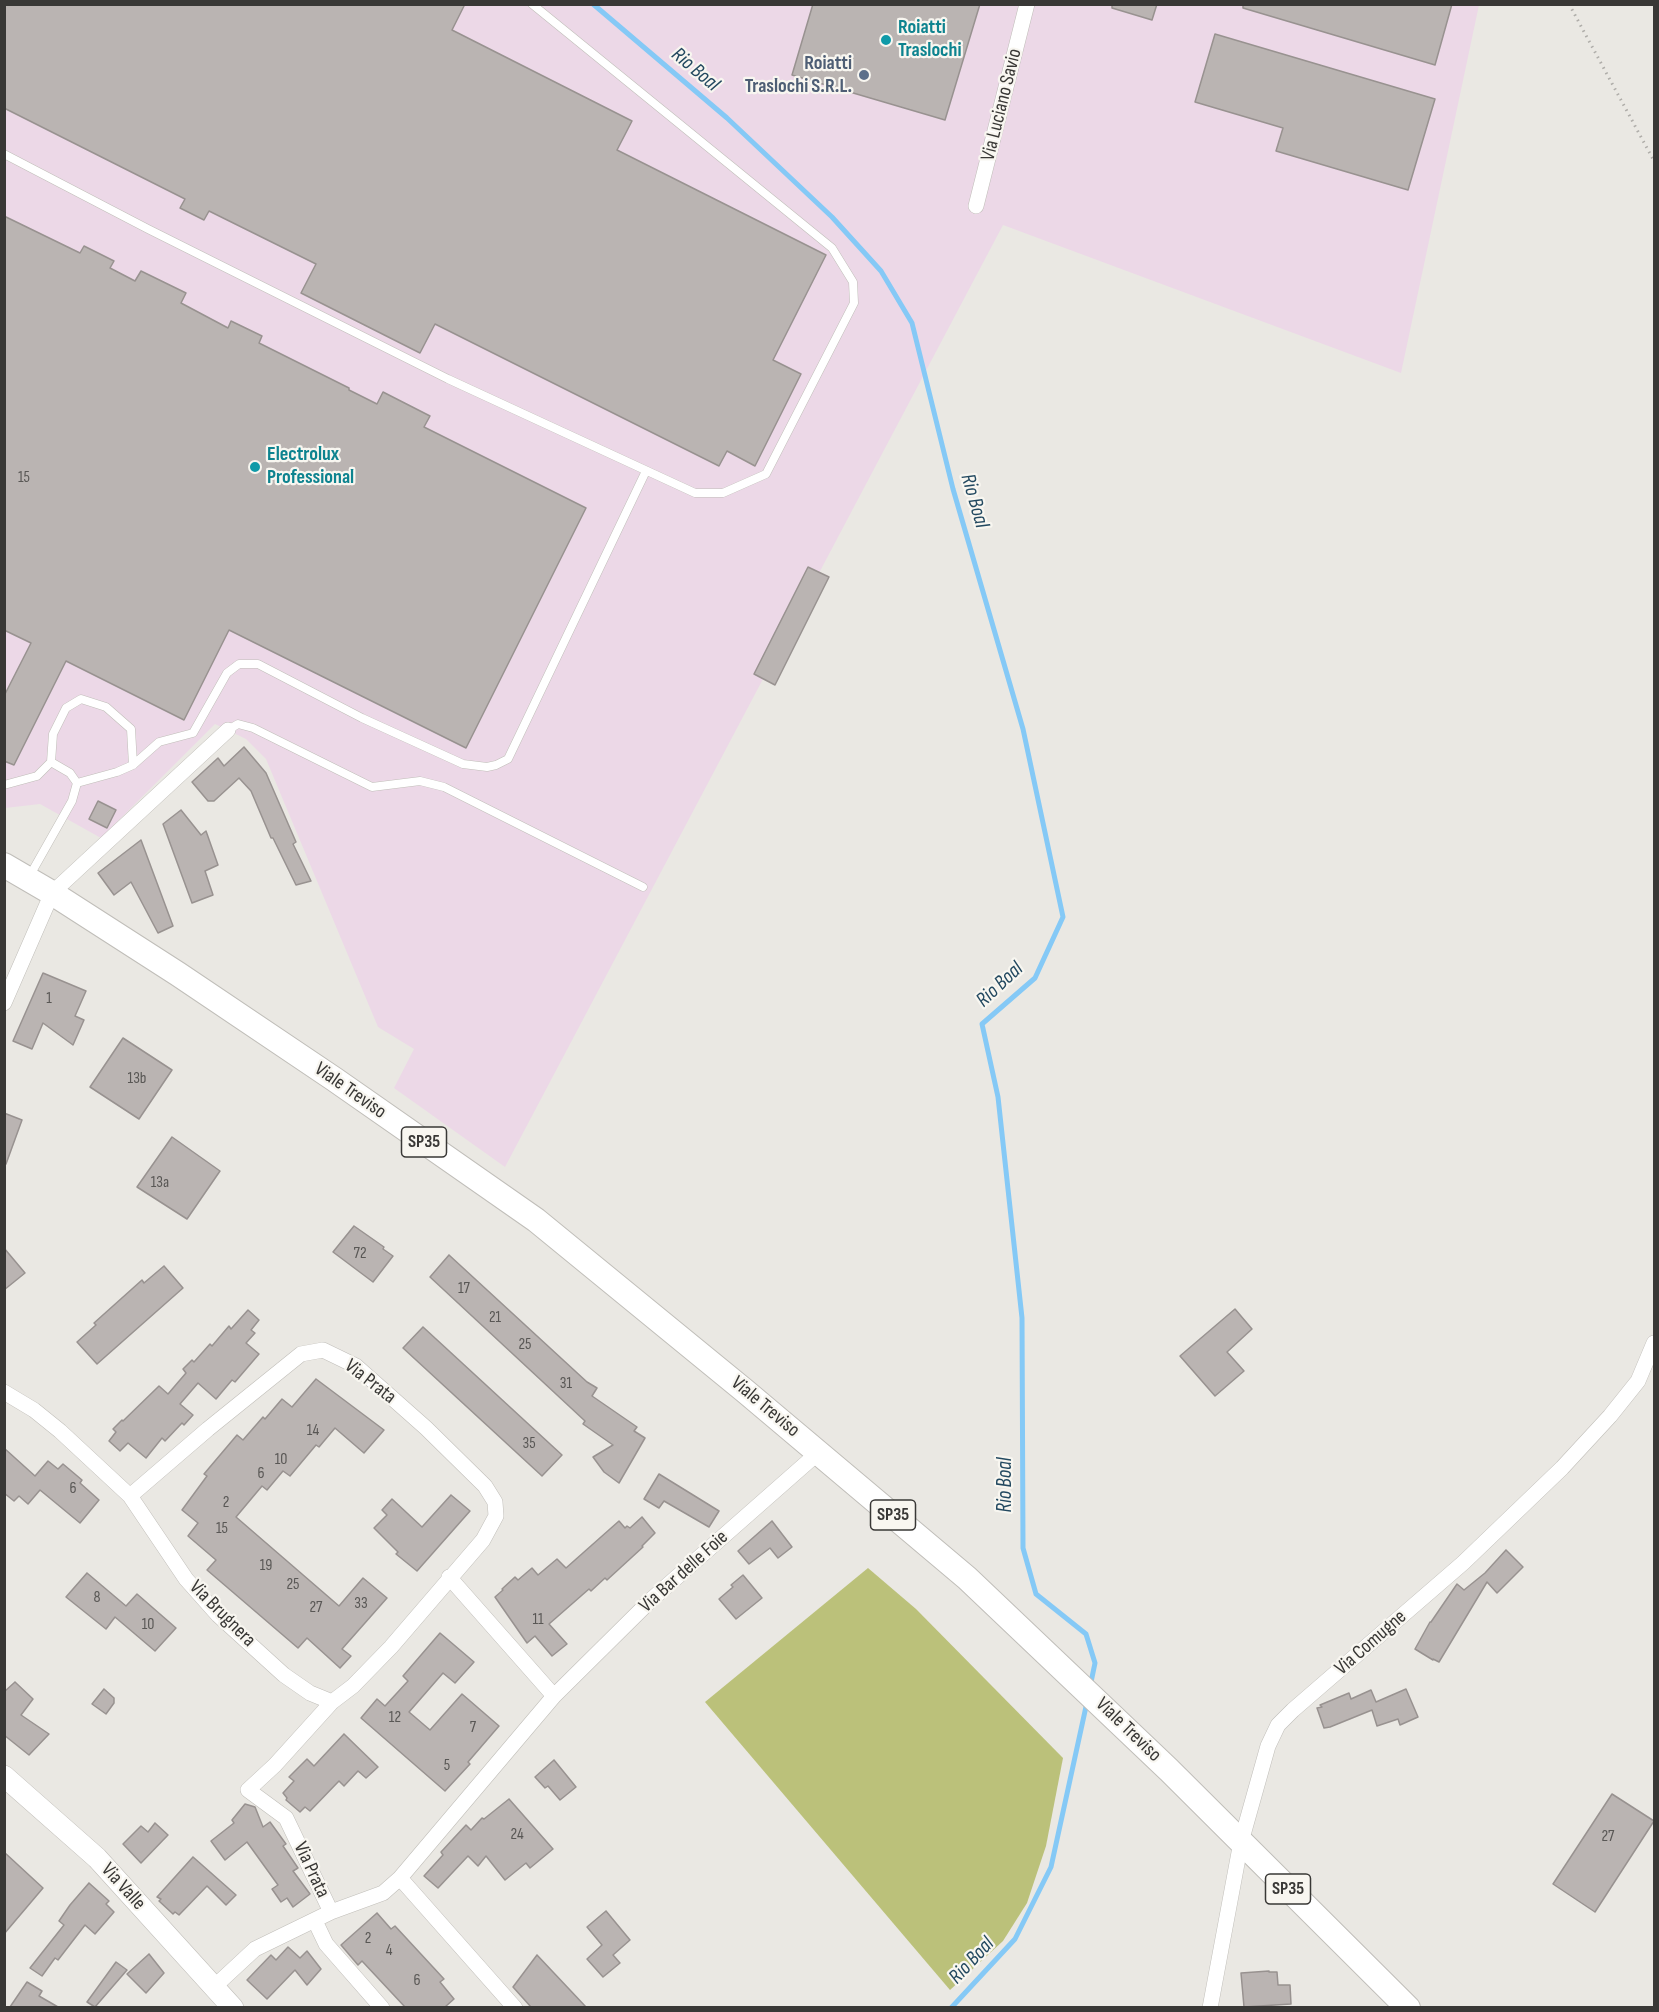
<!DOCTYPE html>
<style>
body{margin:0}
#map{position:relative;width:1659px;height:2012px;overflow:hidden;background:#eae8e3;font-family:"Sofia Sans Condensed",sans-serif}
canvas{display:block}
.frame{position:absolute;inset:0;border:6px solid #393836;pointer-events:none}
</style>
<div id="map">
<canvas width="1659" height="2012"></canvas>
<div class="frame"></div>
</div>
<script>
const context = document.querySelector('canvas').getContext('2d');
context.lineJoin = 'round';
function fillPath(path, color) { context.fillStyle = color; context.fill(path, 'evenodd'); }
const toPath = rows => new Path2D(rows.map(r => 'M' + r).join(''));
function strokePath(path, color, width, dash) { context.strokeStyle = color; context.lineWidth = width; context.lineCap = dash ? 'butt' : 'round'; context.setLineDash(dash || []); context.stroke(path); }
function drawText(font, color, halo, rows, align = 'center') {
  context.font = font + ' "Sofia Sans Condensed",sans-serif'; context.lineWidth = 4.5; context.setLineDash([]); context.textBaseline = 'middle'; context.strokeStyle = halo; context.fillStyle = color; for (const [text, x, y, turn = 0] of rows) {
    context.save(); context.translate(x, y); context.rotate((+turn || 0) * Math.PI / 180); context.textAlign = isNaN(turn) ? turn : align; if (halo) context.strokeText(text, 0, 0); context.fillText(text, 0, 0); context.restore();
  }
}
fillPath(toPath([
 [4,5,1479,5,1401,373,1003,225,505,1167,394,1088,414,1049,378,1027,266,759,246,739,215,724,101,838,40,804,5,808]
]), '#ecd8e7');
fillPath(toPath([
 [868,1568,916,1609,1063,1758,1046,1846,1027,1903,1003,1941,950,1990,705,1702]
]), '#bbc17a');
strokePath(toPath([
 [593,4,727,118,832,217,881,271,912,323,953,489,1023,729,1063,917,1035,978,982,1024,998,1097,1022,1318,1023,1548,1036,1594,1086,1634,1095,1663,1090,1687],
 [951,2008,1015,1939,1051,1867,1087,1702]
]), '#85c9f6', 5);
const building = toPath([
 [4,4,465,4,452,30,632,121,617,150,826,255,773,360,801,374,755,466,727,451,719,466,435,324,420,353,301,293,316,264,209,211,204,220,180,208,185,199,4,108,4,4],
 [813,4,980,4,945,120,792,75,813,4],
 [1112,4,1157,4,1152,20,1112,8,1112,4],
 [1243,4,1452,4,1435,65,1243,8,1243,4],
 [1215,34,1435,99,1408,190,1276,151,1283,128,1195,102,1215,34],
 [4,216,80,253,84,246,114,261,110,268,135,281,141,271,186,293,181,303,228,328,231,321,262,336,259,343,349,388,349,390,377,404,383,392,430,416,424,427,586,508,466,748,229,630,184,720,66,661,14,765,4,761,4,696,31,643,4,630,4,216],
 [808,567,829,577,775,685,754,674,808,567],
 [244,747,266,773,296,842,293,844,311,881,296,885,273,838,271,838,251,791,239,778,214,801,208,801,192,782,218,758,224,766,244,747],
 [98,801,116,810,107,828,89,819,98,801],
 [181,810,201,835,206,831,218,865,205,871,213,895,192,903,163,824,181,810],
 [141,840,173,926,158,933,131,882,114,895,98,873,141,840],
 [43,973,86,991,75,1016,84,1020,73,1045,43,1023,32,1049,13,1041,43,973],
 [123,1038,172,1070,139,1119,90,1087,123,1038],
 [4,1113,22,1120,6,1164,4,1163,4,1113],
 [172,1137,220,1171,187,1219,137,1187,172,1137],
 [354,1226,384,1247,383,1249,393,1256,373,1282,333,1252,354,1226],
 [4,1248,25,1273,4,1290,4,1248],
 [449,1255,587,1382,597,1388,592,1396,637,1427,634,1431,645,1438,619,1483,604,1472,593,1457,613,1445,583,1424,585,1421,430,1277,449,1255],
 [164,1266,183,1288,97,1364,77,1342,96,1325,94,1323,142,1280,144,1283,164,1266],
 [1235,1309,1252,1329,1227,1352,1244,1371,1215,1396,1180,1356,1235,1309],
 [248,1310,259,1320,251,1330,255,1333,246,1343,259,1354,235,1382,232,1380,216,1399,198,1383,180,1404,193,1415,184,1425,182,1423,165,1441,162,1438,146,1458,128,1443,120,1451,109,1441,116,1432,113,1429,122,1420,123,1421,159,1386,168,1394,186,1373,183,1369,192,1360,194,1362,210,1344,212,1346,229,1326,231,1329,248,1310],
 [423,1327,562,1455,542,1476,403,1348,423,1327],
 [316,1379,384,1430,364,1453,335,1428,319,1447,316,1445,290,1476,283,1471,267,1490,262,1486,236,1517,339,1606,363,1578,387,1598,342,1649,351,1656,340,1668,307,1638,298,1648,207,1570,216,1560,188,1536,198,1523,182,1510,207,1476,204,1474,237,1435,243,1440,263,1417,265,1419,282,1399,292,1407,316,1379],
 [4,1448,35,1476,48,1461,58,1469,63,1464,82,1480,80,1483,99,1500,80,1523,40,1490,28,1504,19,1496,14,1501,4,1493,4,1448],
 [659,1474,719,1511,709,1527,664,1501,659,1508,644,1499,659,1474],
 [451,1495,470,1511,417,1571,396,1554,398,1552,374,1528,387,1515,382,1510,392,1499,422,1527,451,1495],
 [642,1517,655,1533,642,1546,643,1547,607,1580,605,1578,591,1591,589,1589,549,1624,567,1644,552,1656,535,1636,527,1643,495,1597,503,1590,502,1589,515,1577,518,1580,532,1568,538,1575,557,1559,566,1568,619,1521,625,1528,627,1526,630,1528,642,1517],
 [772,1521,792,1547,778,1558,770,1548,749,1564,738,1551,772,1521],
 [1506,1550,1523,1567,1497,1593,1487,1582,1439,1662,1433,1659,1433,1660,1415,1649,1430,1622,1431,1622,1457,1584,1464,1590,1485,1573,1506,1550],
 [87,1573,126,1606,137,1594,176,1628,155,1651,115,1617,106,1629,66,1597,87,1573],
 [743,1575,762,1598,736,1619,719,1599,733,1587,731,1585,743,1575],
 [440,1633,474,1662,455,1683,443,1673,409,1712,430,1730,462,1694,499,1726,468,1762,470,1764,445,1791,361,1718,377,1699,385,1706,408,1681,403,1676,440,1633],
 [15,1682,33,1699,21,1715,49,1734,29,1755,4,1735,4,1692,15,1682],
 [104,1689,114,1698,114,1703,106,1714,92,1704,104,1689],
 [1406,1689,1418,1717,1400,1725,1398,1719,1377,1726,1372,1710,1330,1727,1324,1728,1317,1708,1322,1707,1320,1705,1349,1693,1351,1699,1371,1690,1376,1702,1406,1689],
 [344,1734,378,1767,366,1778,358,1771,344,1786,339,1781,310,1811,305,1807,300,1812,286,1800,287,1798,283,1793,294,1781,289,1777,307,1759,314,1766,344,1734],
 [554,1760,576,1787,560,1800,548,1786,545,1788,535,1777,554,1760],
 [1612,1794,1654,1821,1595,1912,1553,1884,1612,1794],
 [509,1799,553,1849,530,1868,526,1863,505,1880,486,1856,478,1866,468,1856,438,1888,424,1876,443,1855,441,1852,466,1825,471,1830,482,1818,484,1819,509,1799],
 [245,1804,255,1807,263,1827,270,1822,286,1844,283,1846,298,1868,293,1871,310,1894,293,1907,287,1898,281,1902,272,1889,278,1885,247,1842,225,1860,211,1841,234,1823,232,1820,245,1804],
 [155,1823,168,1835,141,1863,123,1844,141,1826,148,1832,155,1823],
 [4,1852,43,1888,4,1934,4,1852],
 [193,1857,236,1895,226,1905,207,1886,179,1915,175,1912,173,1914,159,1901,161,1899,157,1897,193,1857],
 [89,1883,109,1901,106,1904,114,1912,95,1934,85,1925,58,1960,55,1958,42,1976,30,1968,64,1925,59,1921,70,1905,89,1883],
 [606,1911,630,1940,613,1955,620,1963,603,1977,587,1959,602,1945,587,1927,606,1911],
 [377,1913,391,1929,395,1926,444,1979,440,1982,454,1999,445,2007,405,2007,362,1961,358,1965,341,1945,377,1913],
 [288,1947,300,1958,307,1951,321,1969,307,1985,295,1970,267,1999,247,1980,271,1955,276,1960,288,1947],
 [149,1954,164,1973,146,1993,127,1974,149,1954],
 [537,1955,586,2007,531,2007,513,1987,537,1955],
 [116,1962,127,1970,95,2007,87,2002,116,1962],
 [1269,1971,1269,1972,1277,1972,1278,1985,1290,1985,1291,2004,1244,2007,1241,1973,1269,1971],
 [27,1982,42,1991,39,1996,58,2007,10,2007,27,1982]
]);
fillPath(building, '#bab4b2');
strokePath(building, '#989290', 1.5);
const lane = toPath([
 [4,154,148,229,448,379,695,493,723,493,766,474,854,303,853,282,832,248,532,4],
 [228,730,238,724,253,728,372,787,420,781,444,787,643,887],
 [51,762,53,734,66,708,81,699,106,707,131,729,133,765],
 [77,783,117,772,133,765,159,742,193,733,227,673,239,664,258,664,362,718,463,764,487,767,496,765,508,759,646,471],
 [4,785,37,776,51,762,70,773,77,783,72,801,29,877]
]);
const street = toPath([
 [976,206,1027,4],
 [4,1003,52,893,228,730],
 [4,1392,34,1410,60,1431,130,1496,186,1579,218,1615,284,1675,310,1693,332,1702,353,1686,391,1647,483,1540,496,1516,495,1502,485,1486,426,1428,356,1366,323,1350,301,1354,208,1429,130,1496],
 [449,1577,554,1696],
 [400,1878,515,2008],
 [331,1912,286,1818,248,1790,275,1765,332,1702],
 [315,1921,326,1944,382,2008],
 [214,1987,255,1949,331,1912,383,1893,400,1878,554,1696,652,1599,819,1452],
 [1210,2008,1241,1842,1268,1746,1278,1725,1293,1710,1463,1563,1562,1468,1610,1416,1638,1381,1654,1343]
]);
const secondary = toPath([
 [4,1776,97,1858,233,2008]
]);
const primary = toPath([
 [4,865,52,893,178,974,334,1079,536,1220,745,1391,967,1578,1169,1770,1408,2008]
]);
strokePath(lane, '#c0beb9', 9);
strokePath(street, '#c0beb9', 16);
strokePath(secondary, '#c0beb9', 22);
strokePath(primary, '#c0beb9', 26);
strokePath(toPath([
 [1569,4,1654,161]
]), '#afada9', 3, [1.5, 4.5]);
strokePath(lane, '#fff', 8);
strokePath(street, '#fff', 15);
strokePath(secondary, '#fff', 21);
strokePath(primary, '#fff', 24);
for (const [x, y, r, color] of [
 [886,40,6,"#0f9aa8"],
 [864,75,6,"#5c6f8a"],
 [255,467,6,"#0f9aa8"]
]) { const dot = new Path2D(); dot.arc(x, y, r, 0, 2 * Math.PI); context.fillStyle = color; context.fill(dot); strokePath(dot, '#f8f6f0', 2); }
drawText('16px', '#595755', null, [
 ["15",24,478],
 ["1",49,999],
 ["13b",137,1079],
 ["13a",160,1183],
 ["72",360,1254],
 ["17",464,1289],
 ["21",495,1318],
 ["25",525,1345],
 ["31",566,1384],
 ["14",313,1431],
 ["35",529,1444],
 ["10",281,1460],
 ["6",261,1474],
 ["6",73,1489],
 ["2",226,1503],
 ["15",222,1529],
 ["19",266,1566],
 ["25",293,1585],
 ["8",97,1598],
 ["33",361,1604],
 ["27",316,1608],
 ["11",538,1620],
 ["10",148,1625],
 ["12",395,1718],
 ["7",473,1728],
 ["5",447,1766],
 ["24",517,1835],
 ["27",1608,1837],
 ["2",368,1939],
 ["4",389,1951],
 ["6",417,1981]
]);
for (const [x, y, w] of [
 [424,1142,45],
 [893,1515,45],
 [1288,1889,45]
]) { const box = new Path2D(); box.roundRect(x - w / 2, y - 15, w, 30, 4.5); context.fillStyle = '#f8f6f0'; context.fill(box); strokePath(box, '#393836', 1.5); }
drawText('bold 18px', '#393836', null, [
 ["SP35",424,1142],
 ["SP35",893,1515],
 ["SP35",1288,1889]
]);
drawText('bold 20px', '#0d838f', '#f8f6f0', [
 ["Roiatti",898,28],
 ["Traslochi",898,51],
 ["Electrolux",267,455],
 ["Professional",267,478]
], 'left');
drawText('bold 20px', '#4e5e75', '#f8f6f0', [
 ["Roiatti",852,64],
 ["Traslochi S.R.L.",852,87]
], 'right');
drawText('20px', '#393836', '#f8f6f0', [
 ["Via Luciano Savio",1002,105,-76],
 ["Viale Treviso",350,1091,35],
 ["Via Prata",370,1382,38],
 ["Viale Treviso",765,1407,40],
 ["Via Bar delle Foie",684,1572,-42],
 ["Via Brugnera",222,1614,45],
 ["Via Comugne",1371,1643,-41],
 ["Viale Treviso",1128,1730,44],
 ["Via Prata",311,1870,65],
 ["Via Valle",123,1887,48]
]);
drawText('italic 21px', '#234960', '#f8f6f0', [
 ["Rio Boal",695,70,40],
 ["Rio Boal",974,501,74],
 ["Rio Boal",1000,985,-43],
 ["Rio Boal",1006,1485,-90],
 ["Rio Boal",972,1961,-47]
]);
</script>
